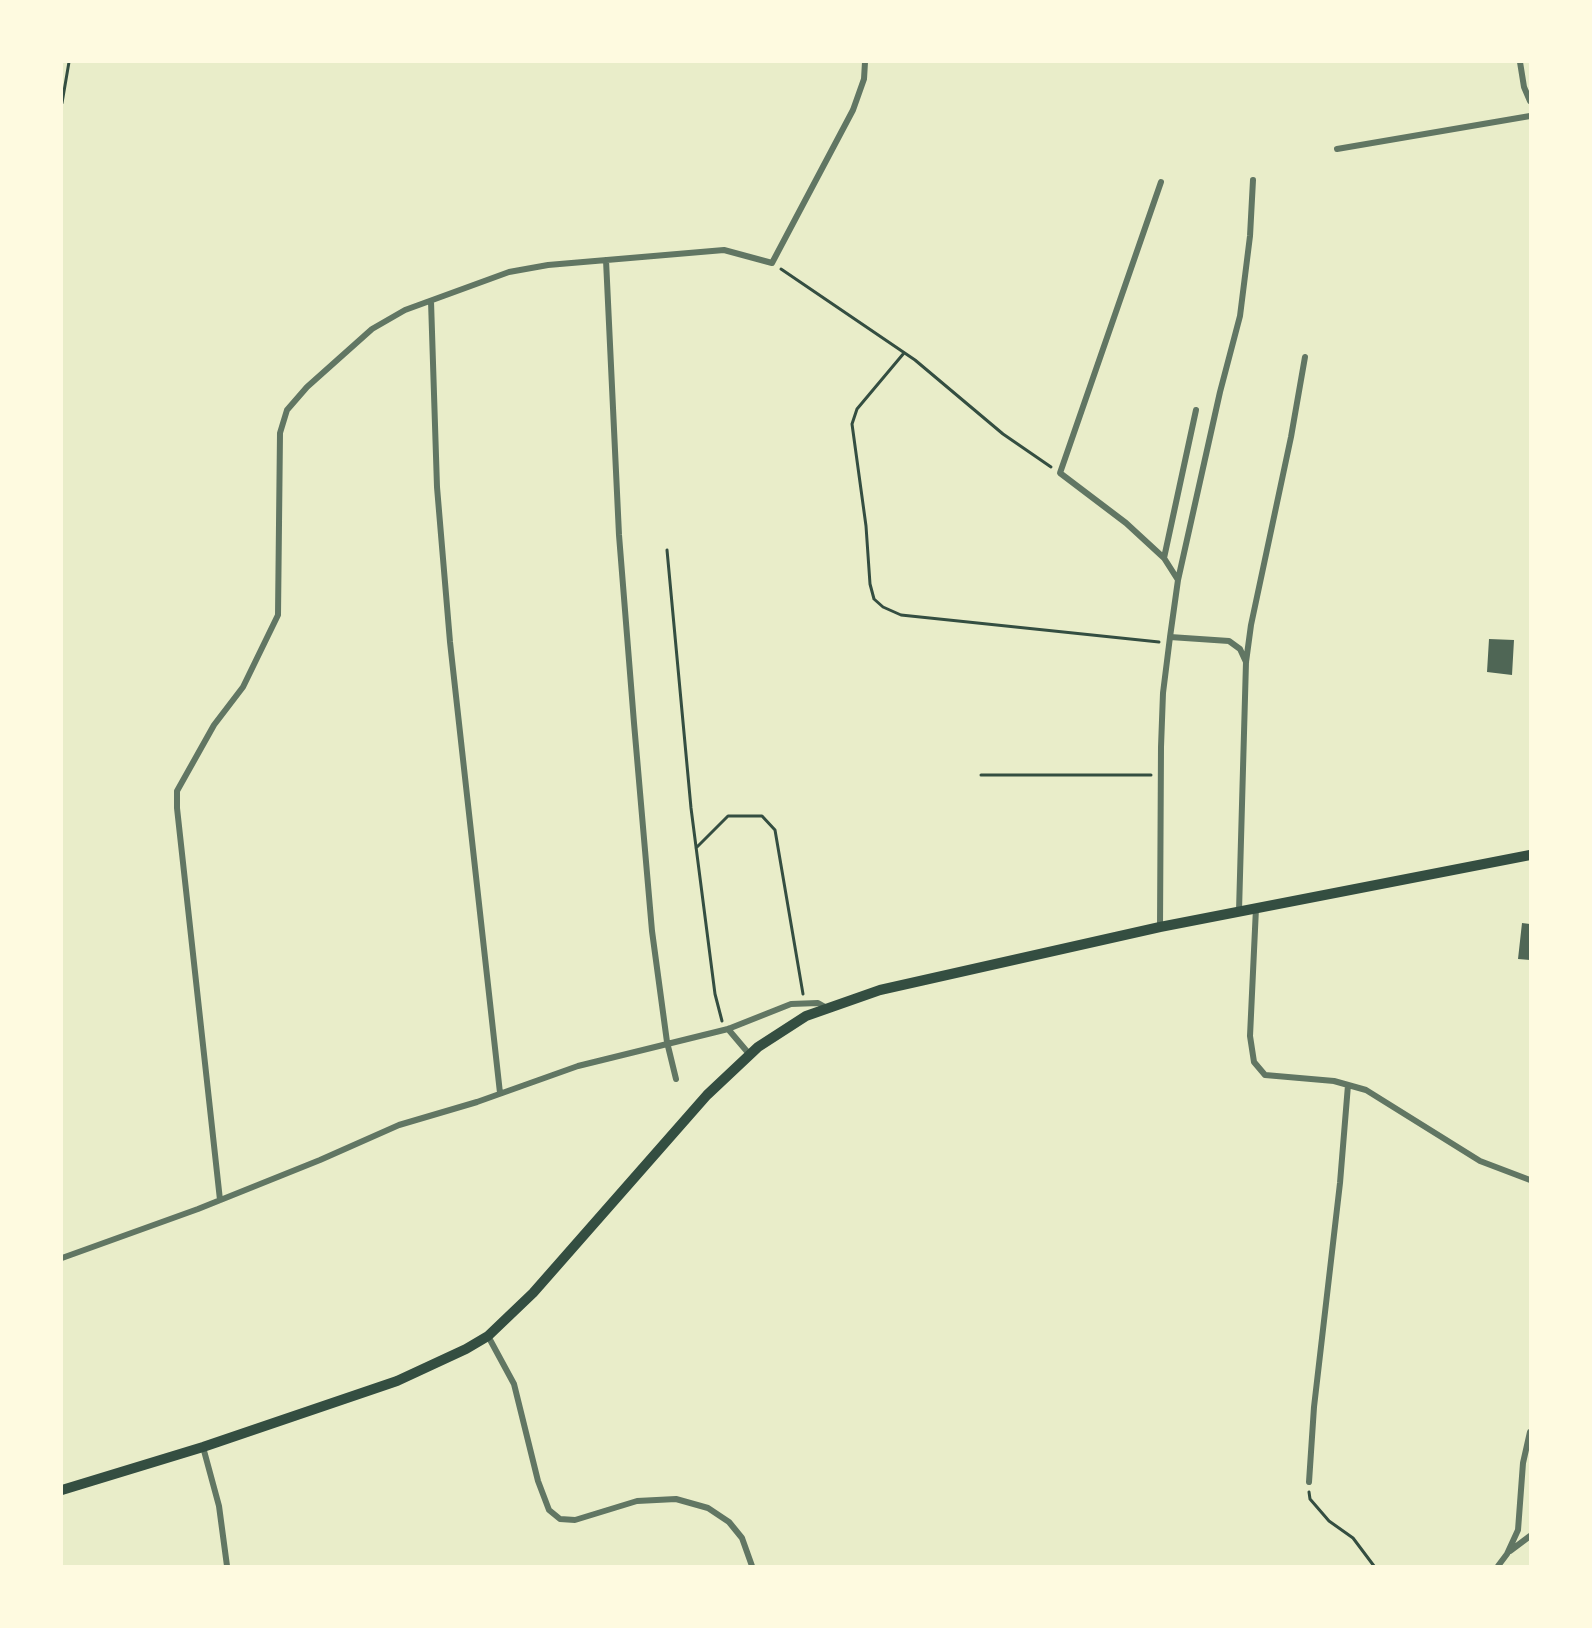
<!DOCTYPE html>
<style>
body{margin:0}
#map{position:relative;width:1592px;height:1628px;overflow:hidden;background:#e9edc9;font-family:Helvetica,sans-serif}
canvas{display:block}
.frame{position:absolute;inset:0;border:63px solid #fefae0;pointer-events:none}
</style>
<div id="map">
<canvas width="1592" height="1628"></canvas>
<div class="frame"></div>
</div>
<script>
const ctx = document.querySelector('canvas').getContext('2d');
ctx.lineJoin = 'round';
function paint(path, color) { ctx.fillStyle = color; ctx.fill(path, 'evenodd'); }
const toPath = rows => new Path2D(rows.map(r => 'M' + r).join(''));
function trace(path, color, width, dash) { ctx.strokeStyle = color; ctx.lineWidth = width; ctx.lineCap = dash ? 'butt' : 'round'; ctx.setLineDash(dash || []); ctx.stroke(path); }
paint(toPath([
 [1489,639,1514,640,1512,675,1487,672],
 [1522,923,1530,924,1530,960,1518,959]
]), '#4f6655');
trace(toPath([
 [62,103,69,62],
 [781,269,915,360,1003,434,1051,467],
 [904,353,857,409,852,424,866,526,870,584,874,599,883,607,901,615,1159,642],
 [667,550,691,808,715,994,722,1021],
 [981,775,1151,775],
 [696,848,728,816,762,816,775,830,803,994],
 [1309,1492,1310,1499,1329,1521,1353,1538,1374,1566]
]), '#344e41', 3);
trace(toPath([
 [1520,62,1524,87,1530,101],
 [1337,149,1530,116],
 [1161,182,1060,473,1126,523,1164,558,1178,580,1170,637],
 [606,260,619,535,634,723,652,931,667,1042,676,1079],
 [431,301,437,487,450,642,500,1093],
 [1164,558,1196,410],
 [1178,580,1220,392,1240,316,1250,236,1253,180],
 [1256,908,1250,1036,1254,1062,1265,1075,1334,1081,1366,1090,1480,1161,1530,1180],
 [1239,911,1246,662,1251,625,1291,437,1305,357],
 [1160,927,1161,747,1163,693,1170,637,1229,641,1240,649,1246,662],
 [728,1029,750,1055],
 [220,1200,177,808,177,791,214,725,243,687,278,615,280,433,287,410,307,387,372,329,405,310,509,272,548,265,724,250,772,263,853,110,864,79,865,62],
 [62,1258,198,1209,320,1160,399,1125,477,1102,578,1066,728,1029,791,1004,818,1003,827,1008],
 [488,1336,514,1384,538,1481,549,1510,560,1519,575,1520,637,1501,676,1499,708,1508,729,1522,742,1538,752,1566],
 [203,1447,219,1506,227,1566],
 [1309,1482,1314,1407,1340,1183,1348,1085],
 [1510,1551,1530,1536],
 [1498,1566,1507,1554,1518,1530,1523,1463,1530,1432]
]), '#617663', 6);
trace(toPath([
 [62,1490,203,1447,397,1381,466,1349,488,1336,533,1293,707,1095,758,1047,806,1016,880,990,1160,927,1530,855]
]), '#344e41', 10);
</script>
